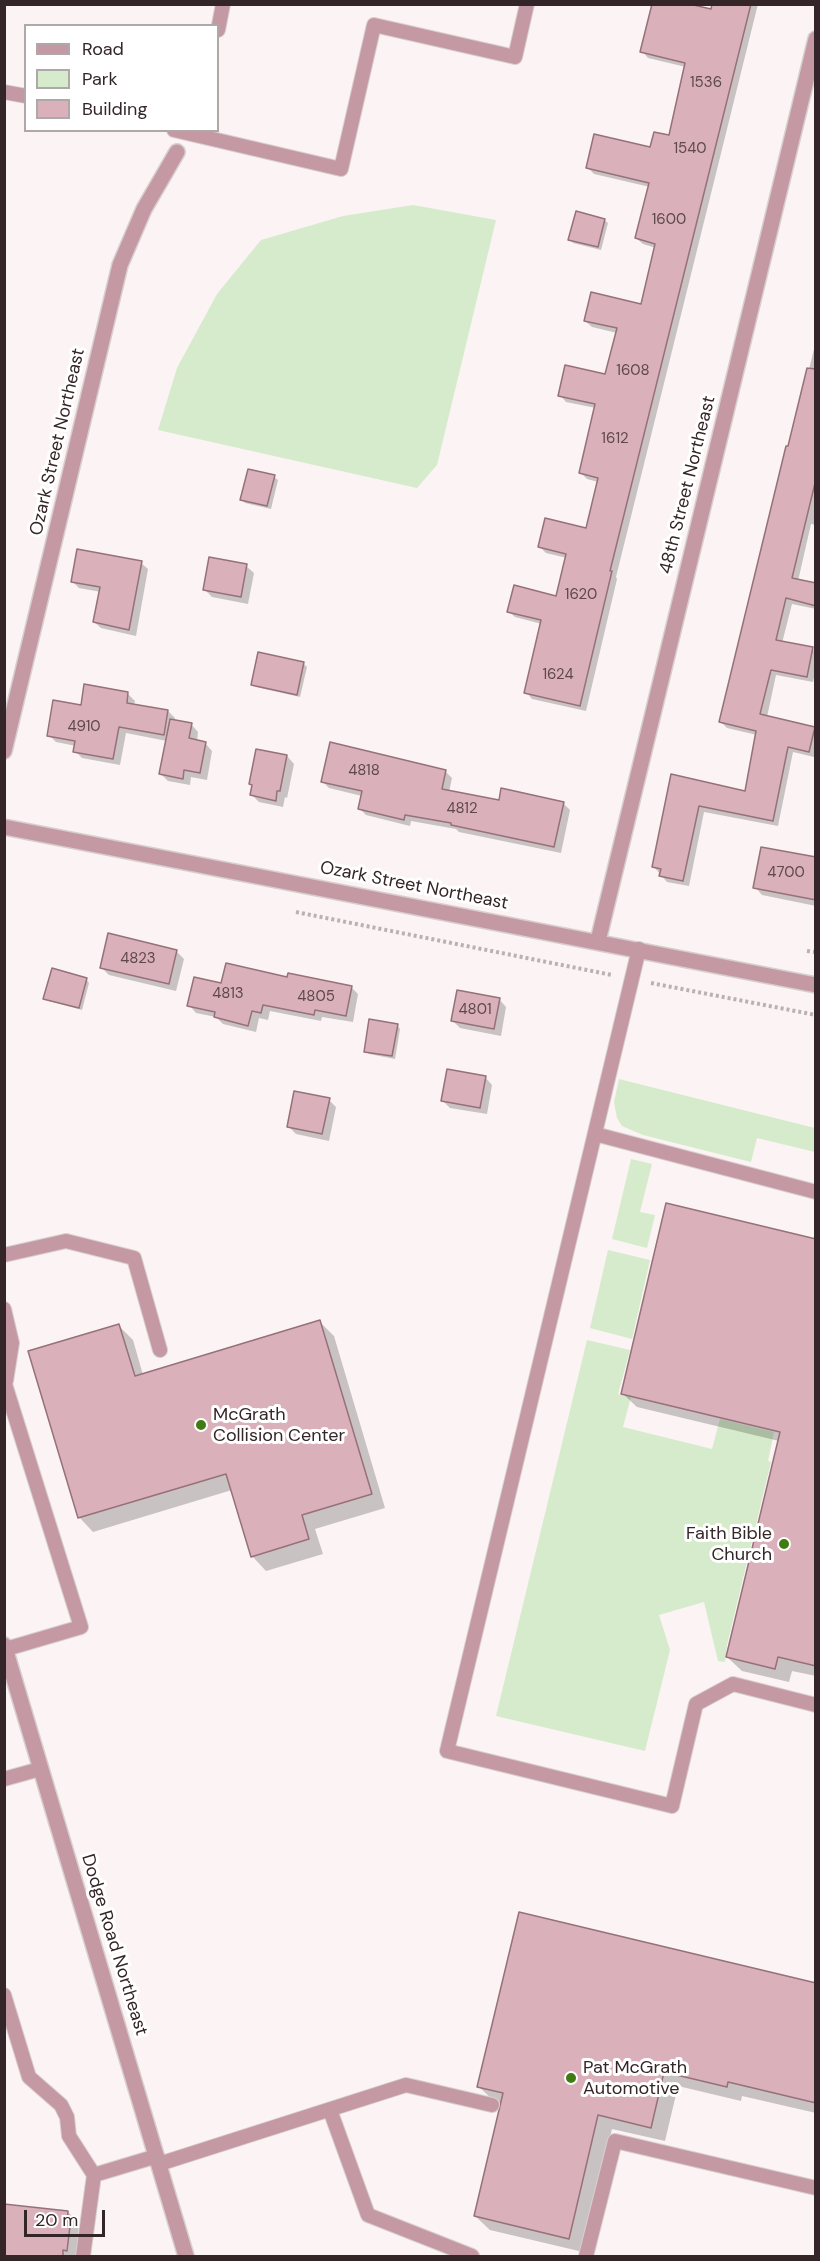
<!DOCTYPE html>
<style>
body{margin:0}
#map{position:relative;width:820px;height:2261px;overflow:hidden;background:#fbf3f4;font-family:"DM Sans",sans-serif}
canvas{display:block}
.frame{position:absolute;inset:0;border:6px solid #342528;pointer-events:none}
.legend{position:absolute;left:24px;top:24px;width:195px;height:108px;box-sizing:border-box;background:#fff;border:2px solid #aea8a9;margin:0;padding:8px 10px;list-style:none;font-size:18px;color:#342528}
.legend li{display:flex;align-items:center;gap:12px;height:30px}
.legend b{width:30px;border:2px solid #aea8a9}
.scale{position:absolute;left:24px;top:2210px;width:81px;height:27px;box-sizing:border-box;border:3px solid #342528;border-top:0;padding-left:8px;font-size:18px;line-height:21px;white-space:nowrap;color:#342528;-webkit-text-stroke:4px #fff;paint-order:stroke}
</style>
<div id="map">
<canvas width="820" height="2261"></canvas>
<div class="frame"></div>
<ul class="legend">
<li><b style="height:8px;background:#c599a3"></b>Road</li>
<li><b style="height:16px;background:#d6ebcc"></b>Park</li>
<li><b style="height:16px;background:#dab1bb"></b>Building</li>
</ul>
<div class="scale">20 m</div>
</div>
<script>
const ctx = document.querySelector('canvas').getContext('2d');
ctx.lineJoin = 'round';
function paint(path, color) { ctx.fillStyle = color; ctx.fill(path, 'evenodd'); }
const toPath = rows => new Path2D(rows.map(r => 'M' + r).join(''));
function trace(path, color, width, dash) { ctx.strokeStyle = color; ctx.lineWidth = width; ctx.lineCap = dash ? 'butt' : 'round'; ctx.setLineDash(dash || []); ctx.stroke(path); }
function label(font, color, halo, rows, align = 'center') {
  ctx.font = font + ' "DM Sans",sans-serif'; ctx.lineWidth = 6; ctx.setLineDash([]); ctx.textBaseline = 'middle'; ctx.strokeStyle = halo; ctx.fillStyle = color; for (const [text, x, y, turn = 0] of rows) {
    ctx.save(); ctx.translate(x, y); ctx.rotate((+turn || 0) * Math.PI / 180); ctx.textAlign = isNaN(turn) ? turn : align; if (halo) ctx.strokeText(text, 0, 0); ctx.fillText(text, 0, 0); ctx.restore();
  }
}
paint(toPath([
 [413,205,496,220,437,465,417,488,158,430,177,368,217,294,261,240,343,216],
 [619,1079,815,1128,815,1152,757,1138,751,1162,643,1135,622,1126,617,1118,614,1102],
 [631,1159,652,1164,640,1212,655,1215,647,1248,612,1239],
 [608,1250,650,1260,632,1339,590,1328],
 [587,1340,630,1350,618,1394,631,1397,623,1427,712,1449,720,1419,774,1432,768,1461,771,1462,727,1645,725,1662,718,1661,704,1602,659,1615,670,1650,645,1751,496,1716]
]), '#d6ebcc');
paint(toPath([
 [713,4,758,4,616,577,617,579,586,711,532,699,526,692,542,624,515,617,508,611,557,598,567,558,546,553,539,546,587,530,598,482,587,479,581,473,596,408,566,402,560,395,606,375,617,333,592,327,585,321,642,305,656,248,643,244,636,238,650,187,594,174,587,167,651,149,670,137,686,67,648,58,642,51,712,11],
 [604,220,608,223,601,250,573,243,570,239],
 [816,341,816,525,811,524,798,581,816,585,816,609,792,604,782,643,812,649,816,652,816,668,813,682,776,675,767,717,814,728,816,730,814,757,793,752,778,826,704,812,689,886,667,882,654,867,672,776,746,792,757,735,727,728,721,722],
 [274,477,278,480,271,509,245,503,242,500],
 [141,563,148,569,136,636,101,628,94,622,101,592,79,588,72,581],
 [246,566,254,573,248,604,212,597,204,589],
 [304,664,307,667,300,697,256,687,252,684],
 [128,694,135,701,134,705,168,711,175,718,174,721,191,724,198,732,197,741,205,743,212,751,207,780,191,777,190,785,168,781,161,774,167,741,126,733,120,765,82,758,75,751,76,746,56,742,49,735,82,707],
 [287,756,294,764,287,798,285,797,283,807,259,802,252,795,253,786,251,784],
 [445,771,452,778,449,792,500,802,563,803,570,810,561,853,459,832,456,829,411,821,410,826,366,815,359,808,362,796,329,788,322,781],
 [816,859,816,906,762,895,755,887],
 [176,951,184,959,176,991,109,975,102,968],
 [288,978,351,987,358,994,353,1022,322,1017,321,1021,270,1011,268,1020,259,1018,256,1032,223,1024,216,1017,196,1013,189,1005,222,985],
 [86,979,89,983,82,1010,49,1001,45,998],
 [499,999,506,1007,501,1036,460,1028,453,1021],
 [397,1025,400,1029,395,1059,369,1054,366,1051],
 [485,1077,492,1085,487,1114,450,1108,443,1101],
 [329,1100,336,1107,329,1141,296,1134,289,1127],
 [816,1240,816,1676,792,1671,789,1682,742,1671,727,1657,779,1441,637,1407,622,1393],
 [320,1322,334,1336,385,1508,315,1529,323,1554,266,1571,252,1556,232,1490,93,1532,79,1517,119,1326,133,1340,143,1375],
 [816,1984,816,2113,742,2096,741,2101,678,2086,665,2141,612,2129,583,2252,490,2230,475,2216,502,2103,494,2101,479,2087],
 [4,2205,68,2212,79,2223,78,2235,81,2238,79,2256,4,2256]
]), '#0003');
const building = toPath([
 [652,4,689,4,711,9,712,4,751,4,610,571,612,571,580,706,524,693,541,620,507,612,514,585,556,596,566,554,538,547,545,518,586,528,598,478,579,473,595,404,558,396,565,365,605,374,617,328,584,321,591,292,641,304,655,244,635,238,649,183,586,168,594,134,650,147,654,132,669,135,685,63,640,52,652,4],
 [576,211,605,219,598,247,568,240,576,211],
 [807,368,816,369,816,479,792,578,816,583,816,606,786,598,776,640,813,647,807,677,771,670,760,714,815,727,809,752,788,747,773,821,699,806,683,881,659,876,661,869,652,867,671,774,745,791,756,731,719,722,786,446,788,446,807,368],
 [248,469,275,475,267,506,240,500,248,469],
 [77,549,142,561,129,630,93,622,100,587,71,582,77,549],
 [209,557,247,564,241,597,203,590,209,557],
 [258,652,304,662,297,695,251,685,258,652],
 [84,684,128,692,127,703,168,710,164,735,119,727,113,759,73,752,75,741,47,736,53,700,81,705,84,684],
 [170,719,192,723,189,738,206,742,200,773,184,770,183,779,159,774,170,719],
 [330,742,446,770,442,789,499,800,501,788,564,802,554,847,451,825,451,823,405,815,404,820,358,809,362,791,321,782,330,742],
 [256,749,287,755,280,791,277,791,276,801,250,795,252,785,249,784,256,749],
 [761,847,816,857,816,900,753,888,761,847],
 [108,933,177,950,169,984,100,968,108,933],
 [226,963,287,977,288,973,352,986,346,1016,315,1010,314,1015,263,1005,261,1013,252,1011,248,1026,214,1017,215,1012,187,1006,194,977,221,983,226,963],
 [52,968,87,978,79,1008,43,999,52,968],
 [457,990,500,998,494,1029,451,1021,457,990],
 [369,1019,398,1024,392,1056,364,1052,369,1019],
 [447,1069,486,1076,480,1108,441,1101,447,1069],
 [294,1091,330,1098,322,1134,287,1127,294,1091],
 [666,1203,816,1239,816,1666,778,1657,775,1669,726,1657,780,1432,621,1394,666,1203],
 [320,1320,372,1494,302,1515,309,1539,251,1557,226,1474,78,1518,28,1351,119,1324,135,1376,320,1320],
 [519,1912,816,1983,816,2103,728,2082,727,2087,664,2072,651,2128,598,2115,569,2239,474,2216,503,2093,477,2087,519,1912],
 [4,2204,68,2211,67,2225,70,2226,67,2251,63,2250,63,2256,4,2256,4,2204]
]);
paint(building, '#dab1bb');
trace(building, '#96717a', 1.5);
const service = toPath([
 [218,30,223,4],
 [4,92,26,96],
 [174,130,341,169,374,25,515,57,527,4],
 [639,949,447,1751,672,1806,696,1704,733,1684,816,1705],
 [595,1134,816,1192],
 [4,1255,66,1241,134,1258,160,1350],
 [4,1309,12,1343,6,1381],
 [4,1381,81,1627,6,1649],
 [4,1779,40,1769],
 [4,1995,29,2077,61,2105,67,2117,69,2136,94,2175,157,2156],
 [330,2110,368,2215,472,2256],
 [159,2164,406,2085,492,2105],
 [83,2256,94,2175],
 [586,2256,615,2141,816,2188]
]);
const minor = toPath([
 [4,751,120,265,144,209,177,152],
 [4,827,816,985],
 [598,941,816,39],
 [4,1645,186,2256]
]);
trace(service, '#d7cecf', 16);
trace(minor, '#d7cecf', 18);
trace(toPath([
 [296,912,612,975],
 [807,951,816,952],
 [651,983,816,1015]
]), '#bbb1b2', 4, [3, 3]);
trace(service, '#c599a3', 14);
trace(minor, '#c599a3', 15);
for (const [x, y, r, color] of [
 [201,1425,6,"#417b13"],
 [784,1544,6,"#417b13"],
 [571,2078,6,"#417b13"]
]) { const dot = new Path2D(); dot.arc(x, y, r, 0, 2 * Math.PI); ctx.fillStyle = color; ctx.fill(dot); trace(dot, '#fff', 2); }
label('15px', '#5e484d', null, [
 ["1536",706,83],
 ["1540",690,149],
 ["1600",669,220],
 ["1608",633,371],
 ["1612",615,439],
 ["1620",581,595],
 ["1624",558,675],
 ["4910",84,727],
 ["4818",364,771],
 ["4812",462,809],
 ["4700",786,873],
 ["4823",138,959],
 ["4813",228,994],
 ["4805",316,997],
 ["4801",475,1010]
]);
label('18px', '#342528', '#fff', [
 ["Ozark Street Northeast",58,442,-77],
 ["48th Street Northeast",688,485,-76],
 ["Ozark Street Northeast",414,886,11],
 ["Dodge Road Northeast",114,1945,73]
]);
label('18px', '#342528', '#fff', [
 ["McGrath",213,1415],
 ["Collision Center",213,1436],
 ["Faith Bible",772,1534,"right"],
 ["Church",772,1555,"right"],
 ["Pat McGrath",583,2068],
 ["Automotive",583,2089]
], 'left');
</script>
